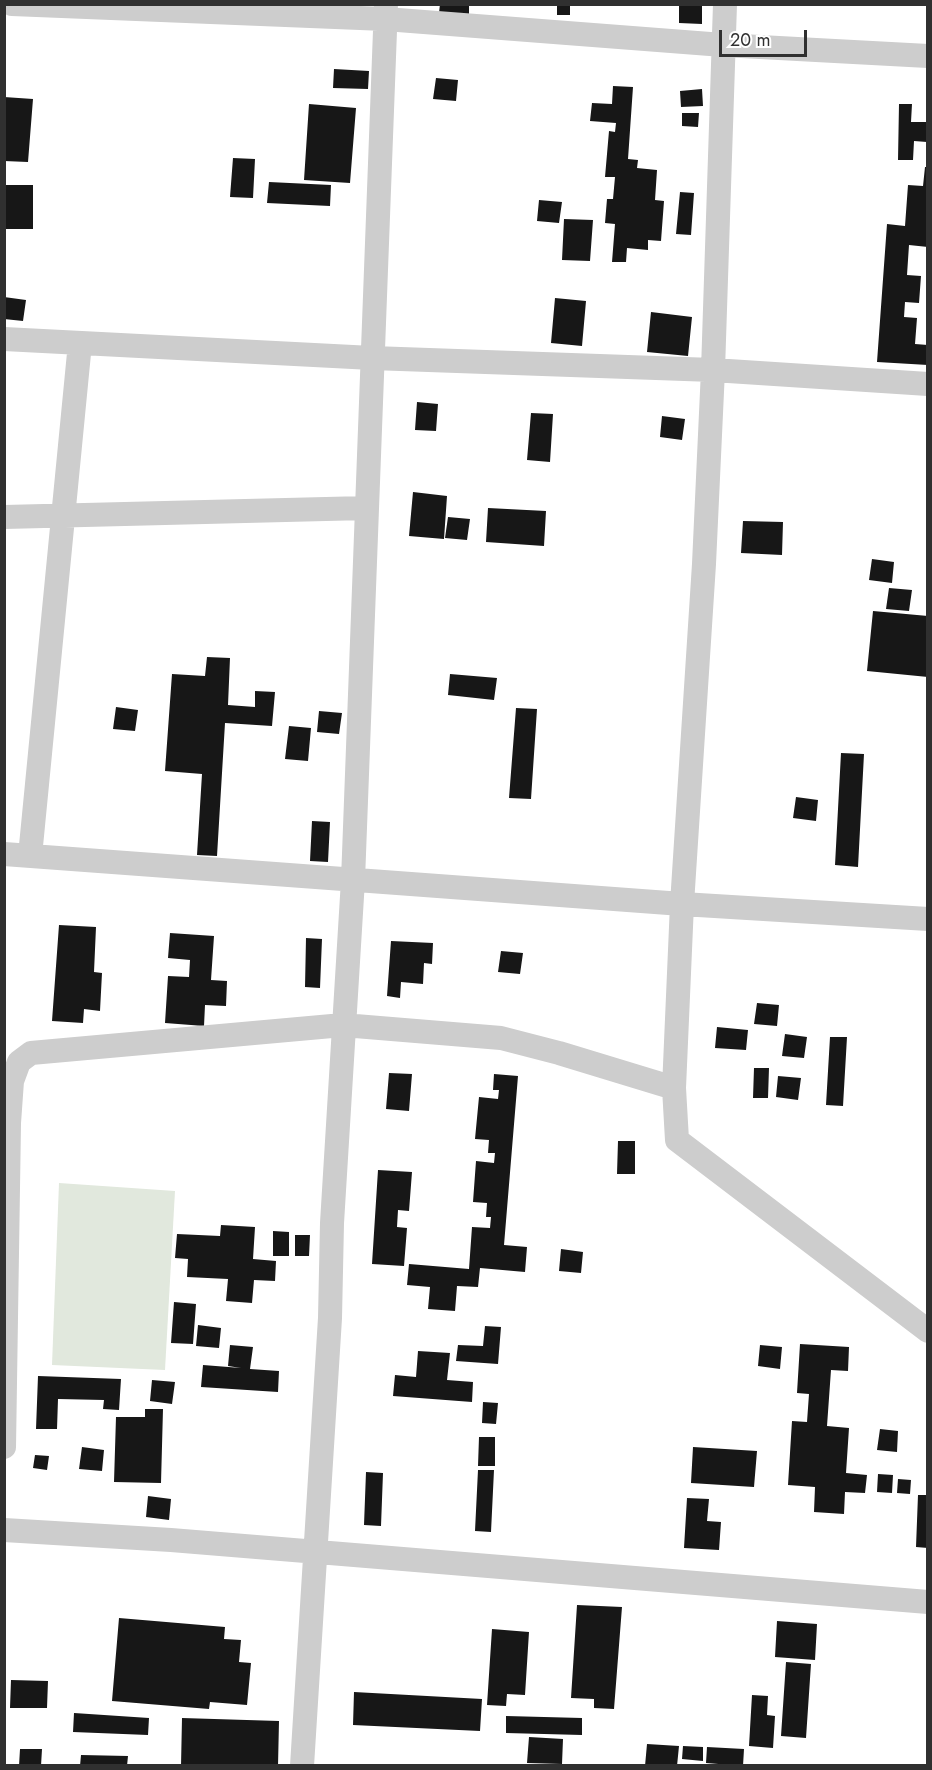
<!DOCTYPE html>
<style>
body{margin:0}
#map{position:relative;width:932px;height:1770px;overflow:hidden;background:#fff;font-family:Jost,sans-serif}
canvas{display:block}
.frame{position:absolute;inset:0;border:6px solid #303030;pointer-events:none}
.scale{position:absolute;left:719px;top:30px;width:88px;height:27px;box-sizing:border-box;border:3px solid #303030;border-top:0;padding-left:8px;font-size:18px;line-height:21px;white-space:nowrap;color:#303030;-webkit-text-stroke:4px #fff;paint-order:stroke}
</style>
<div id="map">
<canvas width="932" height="1770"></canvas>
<div class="frame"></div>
<div class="scale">20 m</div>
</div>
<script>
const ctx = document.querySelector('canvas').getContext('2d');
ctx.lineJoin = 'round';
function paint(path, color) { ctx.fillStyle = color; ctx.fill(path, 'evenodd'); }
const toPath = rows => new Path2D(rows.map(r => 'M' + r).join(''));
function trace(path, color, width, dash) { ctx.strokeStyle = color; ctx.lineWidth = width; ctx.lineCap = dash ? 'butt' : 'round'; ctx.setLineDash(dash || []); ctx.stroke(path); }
paint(toPath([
 [59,1183,175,1191,165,1370,52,1365]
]), '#e1e8dd');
paint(toPath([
 [440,4,469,4,469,15,439,13],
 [557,4,570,4,570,15,557,15],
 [679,5,702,5,702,24,679,23],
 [334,69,369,71,368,89,333,88],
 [436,78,458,80,456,101,433,99],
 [613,86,633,87,628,159,638,160,637,168,657,170,655,200,664,201,661,241,648,240,648,250,627,248,626,262,612,262,615,224,605,223,607,199,613,199,615,177,605,177,609,131,615,132,616,123,590,121,592,103,612,104],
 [702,89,703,106,681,107,680,91],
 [4,97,33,99,28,162,4,161],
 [309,104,356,108,350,183,304,180],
 [899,104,912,104,911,122,927,122,927,142,914,141,913,160,898,160],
 [682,113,699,113,698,127,682,126],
 [233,158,255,159,253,198,230,197],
 [925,167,928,167,928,247,909,245,907,275,921,276,919,303,905,302,904,317,917,318,915,344,928,345,928,365,877,362,887,224,905,226,908,185,923,186],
 [269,182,331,185,330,206,267,203],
 [4,185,33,185,33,229,4,229],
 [680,192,694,193,691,235,676,234],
 [539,200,562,202,559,223,537,221],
 [564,219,593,220,590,261,562,260],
 [4,297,26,300,23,321,4,319],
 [555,298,586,301,582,346,551,343],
 [651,312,692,317,688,356,647,352],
 [417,402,438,404,436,431,415,430],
 [531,413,553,414,550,462,527,460],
 [662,416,685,419,682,440,660,437],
 [413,492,447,496,444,539,409,536],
 [488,508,546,511,544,546,486,542],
 [448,517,470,519,467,540,445,538],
 [743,521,783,522,782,555,741,553],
 [872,559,894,562,892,583,869,580],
 [889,588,912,590,909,611,886,609],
 [873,611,928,616,928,677,867,671],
 [207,657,230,658,228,705,255,707,255,691,275,692,272,726,225,723,217,856,197,855,202,774,165,771,172,674,205,676],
 [450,674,497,678,494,700,448,695],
 [116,707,138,710,135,731,113,729],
 [516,708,537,709,531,799,509,798],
 [319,711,342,713,339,734,317,732],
 [289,726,311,728,308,761,285,759],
 [841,753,864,754,858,867,835,865],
 [796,797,818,800,816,821,793,818],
 [312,821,330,822,328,862,310,861],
 [59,925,96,927,94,972,102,973,100,1011,84,1009,83,1023,52,1021],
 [170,933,214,936,211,980,227,981,226,1006,205,1005,204,1026,165,1023,168,976,189,977,190,960,168,958],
 [306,938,322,939,320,988,305,987],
 [391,941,433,943,432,964,424,963,423,984,401,982,400,998,387,996],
 [501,951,523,953,520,974,498,972],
 [757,1003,779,1005,777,1026,754,1024],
 [717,1027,748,1030,746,1050,715,1048],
 [785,1034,807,1037,804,1058,782,1056],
 [830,1037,847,1037,843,1106,826,1105],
 [754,1068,769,1068,768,1098,753,1098],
 [389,1073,412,1074,409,1111,386,1109],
 [494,1074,518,1076,504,1245,527,1247,525,1272,480,1268,478,1287,457,1286,455,1311,428,1309,430,1287,407,1285,409,1264,469,1269,472,1227,490,1228,491,1217,486,1217,487,1203,473,1202,476,1161,494,1163,495,1153,488,1153,489,1140,475,1139,479,1097,498,1099,499,1090,493,1090],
 [778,1076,801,1078,798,1100,776,1097],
 [618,1141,635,1141,635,1174,617,1174],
 [378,1170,412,1172,409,1211,398,1210,397,1227,407,1228,404,1266,372,1264],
 [221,1225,255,1227,253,1259,276,1261,275,1281,254,1280,252,1303,226,1301,228,1279,187,1277,188,1259,175,1258,177,1234,220,1236],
 [273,1231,289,1232,289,1256,273,1256],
 [295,1235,310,1235,309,1256,295,1256],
 [561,1249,583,1252,581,1273,559,1271],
 [174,1302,196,1304,193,1344,171,1343],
 [198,1325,221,1328,219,1348,196,1346],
 [485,1326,501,1327,498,1364,456,1361,458,1345,483,1346],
 [800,1344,849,1347,848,1371,831,1370,827,1426,849,1428,846,1473,867,1475,865,1493,845,1492,844,1514,814,1512,815,1487,788,1485,792,1421,807,1422,809,1394,797,1393],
 [230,1345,253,1347,250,1369,279,1371,278,1392,201,1387,203,1365,241,1368,228,1366],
 [760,1345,782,1347,780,1369,758,1366],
 [418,1351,450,1353,447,1380,473,1382,472,1402,393,1396,395,1375,416,1377],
 [38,1376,121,1379,119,1410,103,1409,104,1400,58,1399,57,1429,36,1429],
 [152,1380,175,1382,172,1404,150,1401],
 [483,1402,498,1403,496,1424,482,1423],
 [145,1409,163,1409,161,1483,114,1482,116,1417,145,1417],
 [880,1429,898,1431,897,1452,877,1450],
 [479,1437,495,1437,495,1466,478,1466],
 [82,1447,104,1450,102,1471,79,1469],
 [693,1447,757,1451,754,1487,691,1483],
 [35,1455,49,1456,47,1470,33,1468],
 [478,1470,494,1470,491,1532,475,1531],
 [366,1472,383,1473,381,1526,364,1525],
 [878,1474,893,1475,892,1493,877,1492],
 [898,1479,911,1480,910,1494,897,1493],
 [918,1495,928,1495,928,1548,916,1547],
 [148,1496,171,1499,169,1520,146,1517],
 [687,1498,709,1499,707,1521,721,1522,719,1550,684,1548],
 [577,1605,622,1607,614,1709,594,1708,594,1699,571,1698],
 [119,1618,225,1627,224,1639,241,1640,239,1662,251,1663,247,1705,210,1702,209,1709,112,1701],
 [777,1621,817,1624,815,1660,775,1657],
 [492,1629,529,1632,525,1695,507,1694,506,1706,487,1705],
 [786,1662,811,1664,806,1738,781,1736],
 [11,1680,48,1681,47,1708,10,1708],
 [354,1692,482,1699,480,1731,353,1725],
 [752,1695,768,1696,767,1715,775,1716,773,1748,749,1746],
 [74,1713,149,1718,148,1735,73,1732],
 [506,1716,582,1718,582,1735,506,1733],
 [182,1718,279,1721,278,1766,181,1766],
 [529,1737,563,1739,562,1764,527,1763],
 [647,1744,679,1746,677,1766,645,1766],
 [683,1746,703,1747,703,1761,682,1759],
 [707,1747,744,1749,743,1766,706,1763],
 [20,1749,42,1749,41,1766,19,1766],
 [81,1755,128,1756,127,1766,80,1766]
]), '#171717');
trace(toPath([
 [12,4,385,19,723,45,928,56],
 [725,4,713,370,704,564,682,904,674,1088,677,1140,928,1331],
 [4,339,372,358,713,370,928,384],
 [4,517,366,508],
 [4,854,682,904,928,919],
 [30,856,80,343],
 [4,1447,9,1123,12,1081,19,1062,31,1053,343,1025,501,1038,559,1053,674,1088],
 [4,1530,171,1540,928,1602],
 [302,1766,330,1318,332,1223,353,880,386,4]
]), '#cdcdcd', 24);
</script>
